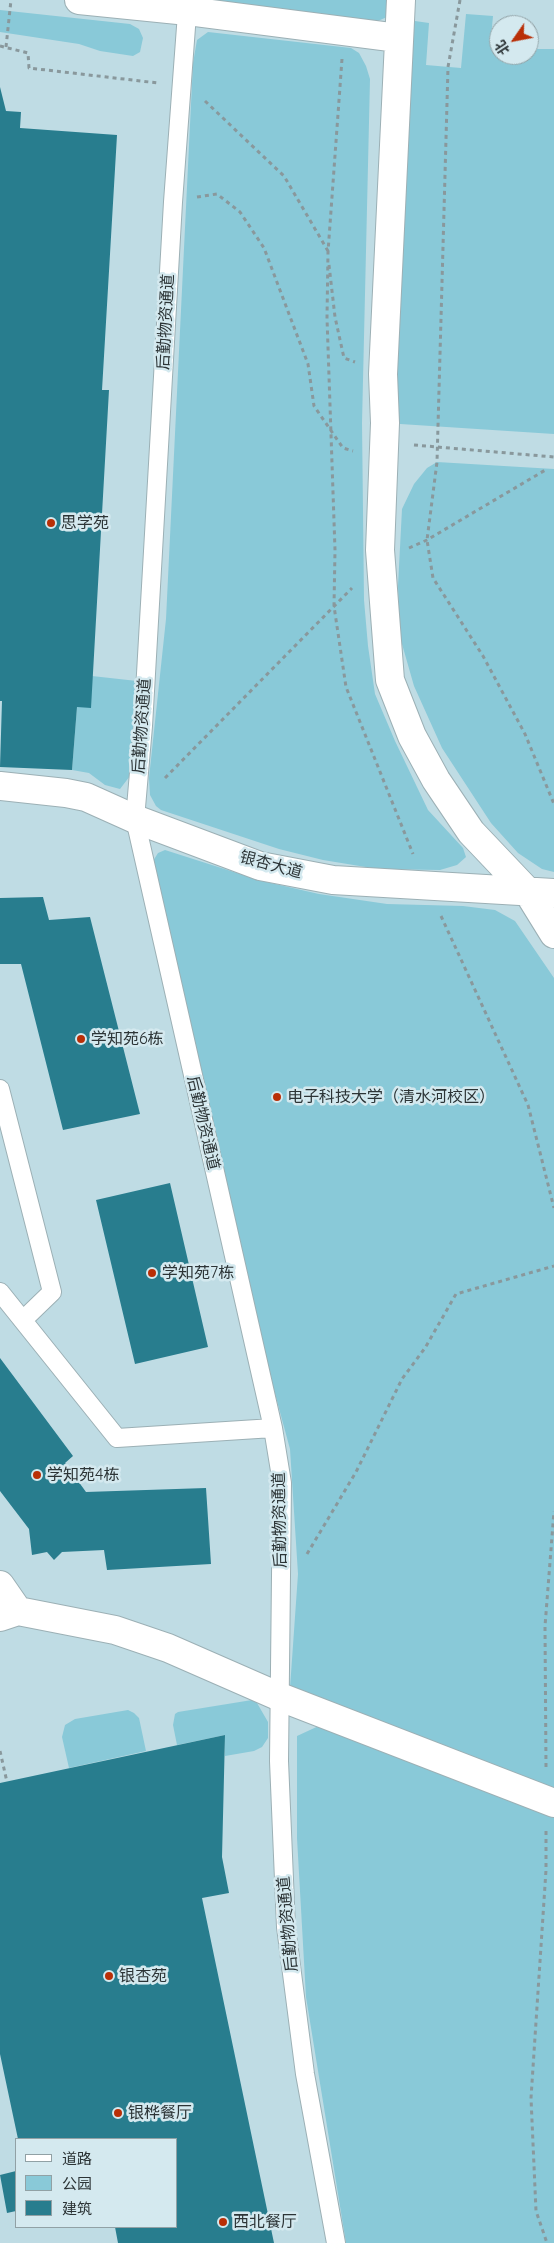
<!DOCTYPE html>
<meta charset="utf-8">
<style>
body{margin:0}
#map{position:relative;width:554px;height:2243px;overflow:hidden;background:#d4e9ef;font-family:Quicksand,"Noto Sans SC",sans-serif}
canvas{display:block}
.legend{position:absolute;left:15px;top:2138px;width:162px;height:90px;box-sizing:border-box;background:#d4e9ef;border:1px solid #91a1a5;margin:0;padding:6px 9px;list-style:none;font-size:15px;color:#2c3436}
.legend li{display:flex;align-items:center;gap:10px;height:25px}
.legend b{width:25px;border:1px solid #91a1a5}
.north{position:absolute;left:489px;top:15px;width:50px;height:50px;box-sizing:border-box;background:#d4e9ef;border:1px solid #91a1a5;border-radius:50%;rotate:237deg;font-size:14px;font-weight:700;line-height:20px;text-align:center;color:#2c3436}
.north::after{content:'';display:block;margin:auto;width:18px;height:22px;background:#b92f07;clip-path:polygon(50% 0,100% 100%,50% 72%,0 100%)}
</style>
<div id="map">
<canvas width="554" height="2243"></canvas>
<ul class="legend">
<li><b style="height:6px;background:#fff"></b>道路</li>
<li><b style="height:14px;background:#89c9d8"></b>公园</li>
<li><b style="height:14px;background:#287d8e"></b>建筑</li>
</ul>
<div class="north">北</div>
</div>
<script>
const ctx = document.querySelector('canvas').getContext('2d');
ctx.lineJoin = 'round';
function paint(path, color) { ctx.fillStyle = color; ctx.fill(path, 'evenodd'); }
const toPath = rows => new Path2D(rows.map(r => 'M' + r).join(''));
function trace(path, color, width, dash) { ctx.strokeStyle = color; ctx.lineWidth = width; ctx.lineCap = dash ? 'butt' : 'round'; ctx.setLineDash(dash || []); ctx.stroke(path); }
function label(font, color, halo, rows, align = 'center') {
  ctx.font = font + ' Quicksand,"Noto Sans SC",sans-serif'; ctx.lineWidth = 5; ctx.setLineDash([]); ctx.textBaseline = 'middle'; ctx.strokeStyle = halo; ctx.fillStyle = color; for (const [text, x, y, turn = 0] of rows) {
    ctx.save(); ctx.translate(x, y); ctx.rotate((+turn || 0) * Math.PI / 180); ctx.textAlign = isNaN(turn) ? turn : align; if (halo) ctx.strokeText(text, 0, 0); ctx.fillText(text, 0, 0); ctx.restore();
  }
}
paint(toPath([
 [0,0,554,0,554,2243,0,2243],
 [499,25,529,25,529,55,499,55],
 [16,2139,176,2139,176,2227,16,2227]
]), '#bfdce4');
paint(toPath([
 [207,0,389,0,387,17,371,24],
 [0,10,130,24,139,29,143,38,140,52,133,56,100,51,79,44,0,32],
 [466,14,493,16,490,48,499,49,499,55,529,55,529,49,554,49,554,434,385,423,408,20,429,23,426,65,461,68],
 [208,32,351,48,359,53,366,66,370,79,362,423,364,600,368,646,375,694,395,741,428,810,463,848,466,857,457,865,440,870,378,869,323,860,279,849,161,810,156,806,150,795,149,778,166,619,193,63,197,40],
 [437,462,554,469,554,872,542,869,518,853,491,823,442,748,414,686,400,637,398,586,402,509,414,484,427,468],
 [92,676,137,681,133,772,120,789,105,785,89,773,72,770,77,707],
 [165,850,262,881,319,894,387,904,463,906,495,910,515,921,554,978,554,1797,290,1688,298,1574,290,1449,267,1364,153,861,158,853],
 [252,1700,257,1703,268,1722,268,1738,262,1747,254,1751,225,1756,225,1735,177,1745,173,1725,175,1714,178,1712],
 [128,1710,134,1713,139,1718,146,1751,69,1768,62,1737,65,1725,75,1719],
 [323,1724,554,1804,554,2243,346,2243,306,1997,297,1838,297,1736]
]), '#89c9d8');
paint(toPath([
 [0,87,6,111,21,112,20,128,117,135,102,390,109,390,91,708,77,707,72,770,0,767,2,701,0,701],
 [43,897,49,920,90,917,140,1114,63,1130,21,964,0,964,0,898],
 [170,1183,208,1347,135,1364,96,1200],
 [0,1358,73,1456,65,1463,86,1492,206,1488,211,1564,107,1570,104,1550,62,1552,54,1560,47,1552,32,1555,29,1529,0,1491],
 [225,1735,222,1857,229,1893,202,1898,274,2243,118,2243,115,2227,176,2227,176,2139,18,2139,0,2054,0,1783],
 [16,2171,16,2211,7,2213,0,2175]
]), '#287d8e');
const lane = toPath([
 [188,0,173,202,143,726,135,819,273,1428,282,1483,279,1761,286,1927,305,2074,336,2243],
 [0,1089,52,1292,23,1320],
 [0,1292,117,1438,273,1428]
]);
const street = toPath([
 [79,0,188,11,398,38],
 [401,0,383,374,385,423,380,550,390,680,412,736,436,780,471,832,528,892,554,934],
 [0,786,66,793,86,797,135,819,260,866,333,880,554,893],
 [0,1585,18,1611],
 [0,1617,18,1611,115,1630,168,1648,280,1697,554,1803]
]);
trace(lane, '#9cb0b5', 20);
trace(street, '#9cb0b5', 30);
trace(toPath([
 [460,0,448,67,437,462,427,540,433,578,483,656,525,734,554,804],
 [0,46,28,53,29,68,158,83],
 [6,47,11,0],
 [342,59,328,252,327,318,335,550,334,606,346,687,413,854],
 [205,101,284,176,328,251],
 [197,197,217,194,240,212,264,248,308,364,314,406,343,448,353,451],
 [329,265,335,317,344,358,355,362],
 [414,445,554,457],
 [409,548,427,540,547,469],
 [165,778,352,588],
 [441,916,528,1105,554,1208],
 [307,1554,356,1472,402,1379,425,1348,456,1294,554,1266],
 [0,1751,7,1782],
 [546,1767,545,1626,554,1511],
 [546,1831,546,1870,531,2098,536,2211,547,2243]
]), '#89989c', 3, [4, 4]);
trace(lane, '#fff', 18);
trace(street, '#fff', 28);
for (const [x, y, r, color] of [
 [51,523,5,"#b92f07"],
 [81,1039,5,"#b92f07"],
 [277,1097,5,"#b92f07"],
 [152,1273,5,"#b92f07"],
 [37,1475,5,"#b92f07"],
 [109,1976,5,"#b92f07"],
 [118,2113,5,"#b92f07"],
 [223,2222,5,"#b92f07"]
]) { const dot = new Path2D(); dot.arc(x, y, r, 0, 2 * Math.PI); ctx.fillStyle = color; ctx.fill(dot); trace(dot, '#d4e9ef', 2); }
label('16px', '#2c3436', '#d4e9ef', [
 ["后勤物资通道",166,322,-87],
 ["后勤物资通道",142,726,-86],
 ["银杏大道",271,865,15],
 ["后勤物资通道",203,1123,77],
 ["后勤物资通道",280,1520,-91],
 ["后勤物资通道",288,1924,-95]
]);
label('16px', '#2c3436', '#d4e9ef', [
 ["思学苑",61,523],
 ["学知苑6栋",91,1039],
 ["电子科技大学（清水河校区）",287,1097],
 ["学知苑7栋",162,1273],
 ["学知苑4栋",47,1475],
 ["银杏苑",119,1976],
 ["银桦餐厅",128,2113],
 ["西北餐厅",233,2222]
], 'left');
</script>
